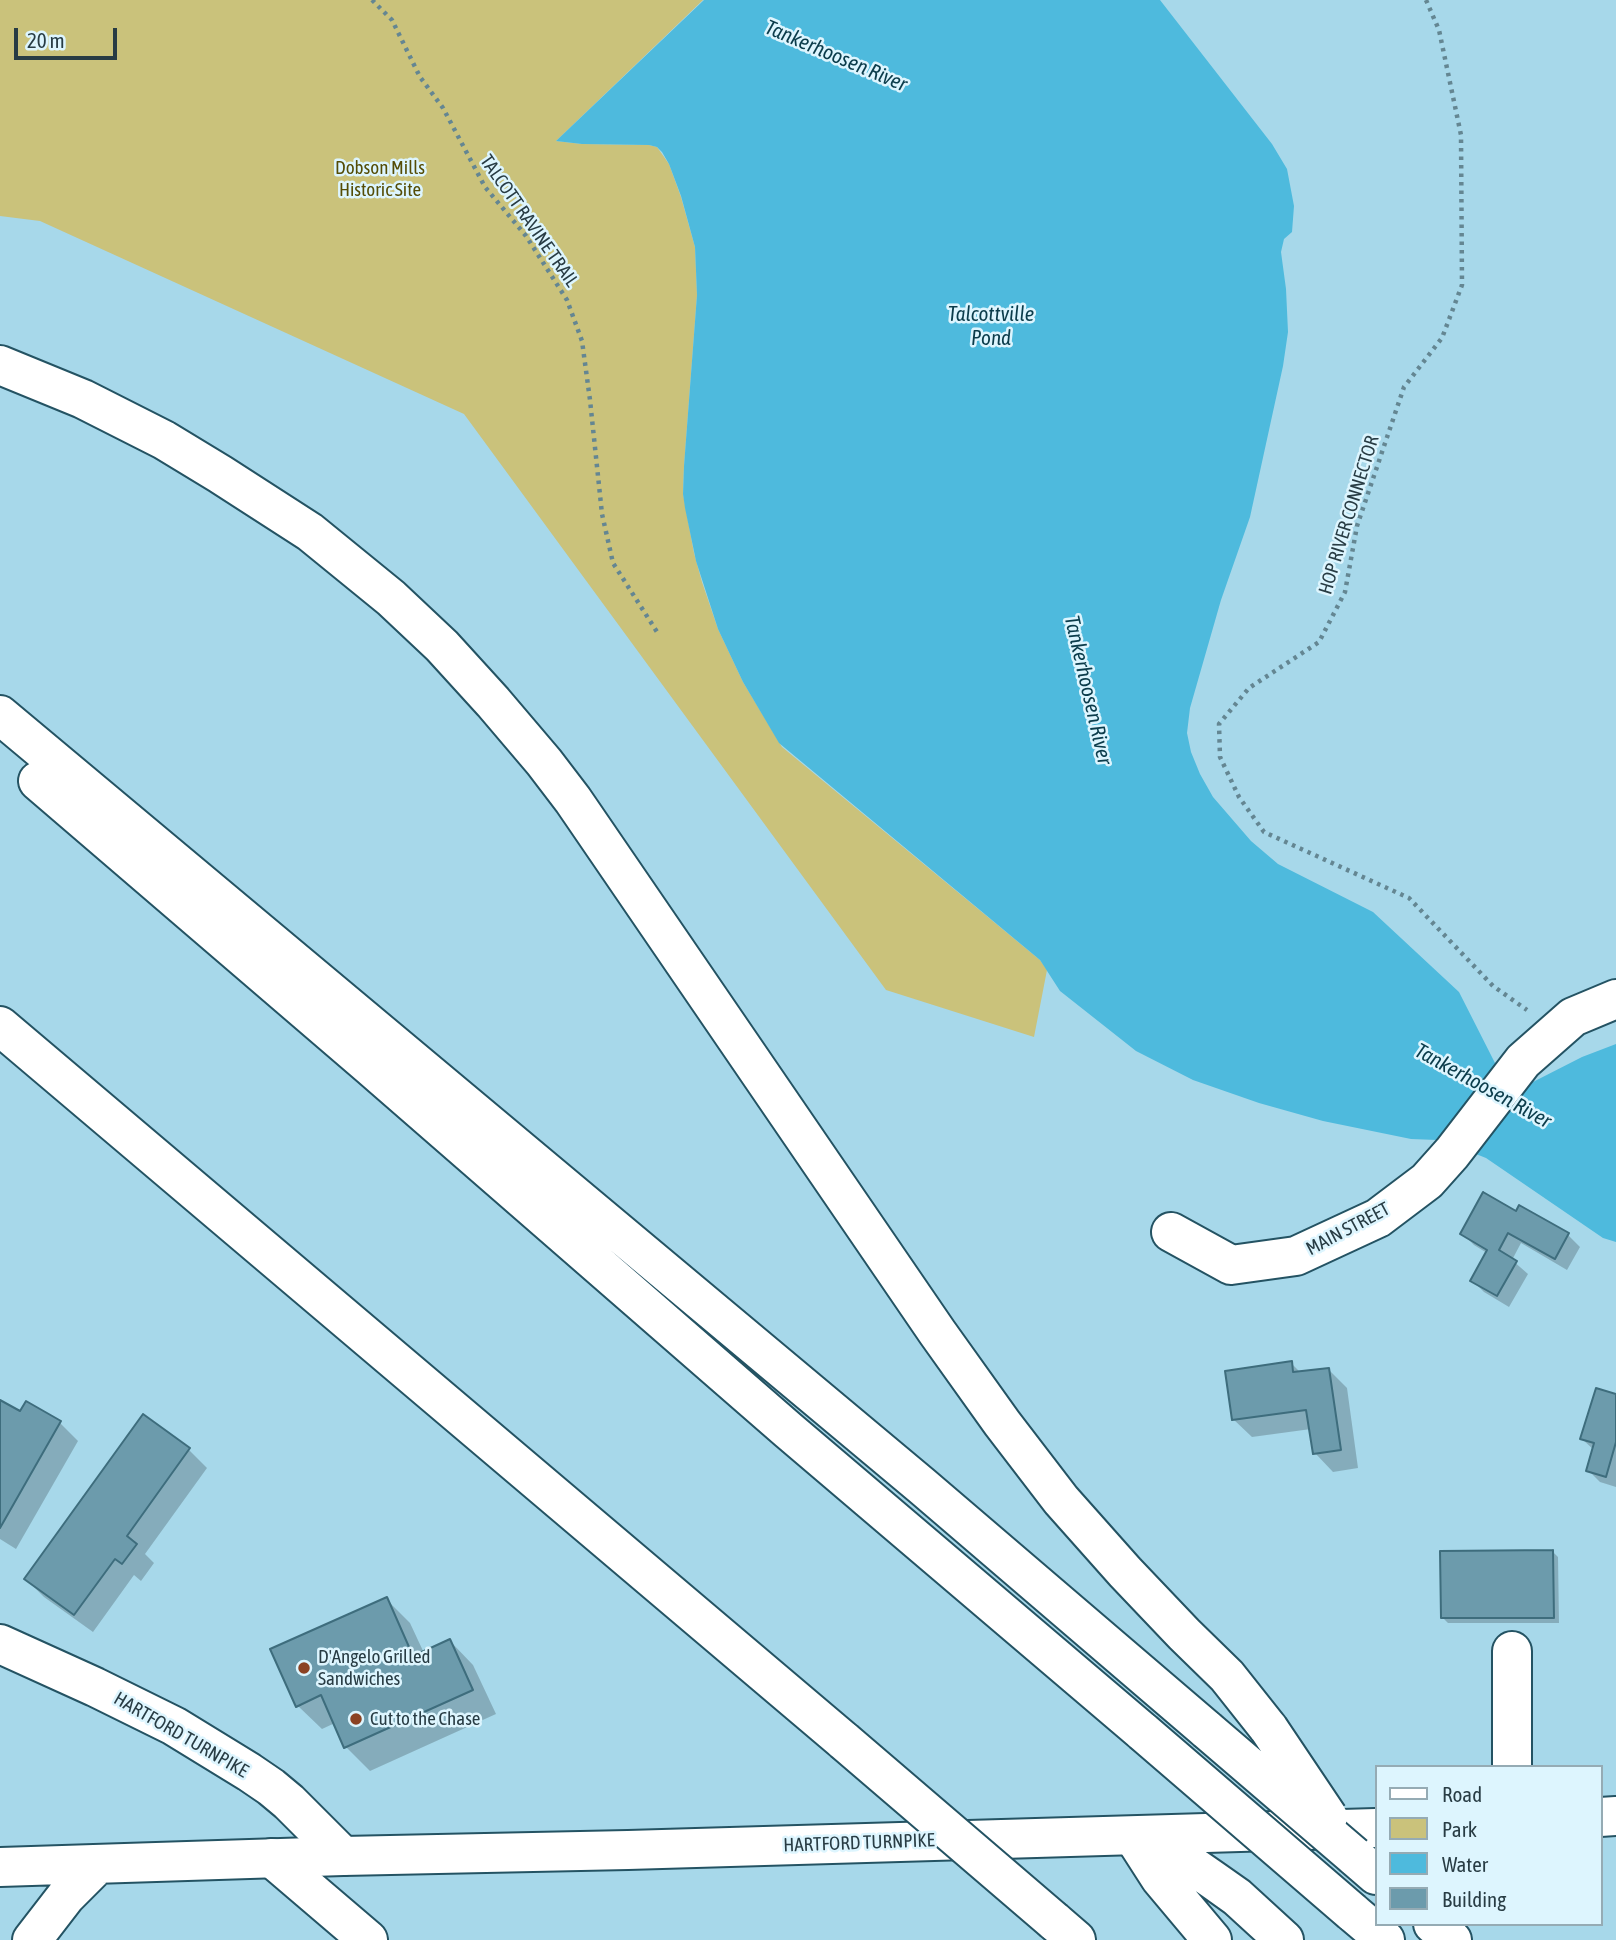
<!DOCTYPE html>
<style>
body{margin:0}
#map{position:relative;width:1616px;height:1940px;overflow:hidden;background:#a7d8ea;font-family:"Asap Condensed",sans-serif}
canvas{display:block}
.legend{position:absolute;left:1375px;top:1765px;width:228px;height:161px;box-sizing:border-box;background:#ddf5fe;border:2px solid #95abb4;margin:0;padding:9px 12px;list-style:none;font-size:21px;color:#283c44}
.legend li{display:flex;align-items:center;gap:14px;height:35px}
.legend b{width:35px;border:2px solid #95abb4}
.scale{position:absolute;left:14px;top:28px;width:103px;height:32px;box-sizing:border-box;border:4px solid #283c44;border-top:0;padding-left:9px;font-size:21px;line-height:24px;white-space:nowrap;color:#283c44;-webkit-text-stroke:5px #ddf5fe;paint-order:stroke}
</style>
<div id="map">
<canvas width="1616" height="1940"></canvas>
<ul class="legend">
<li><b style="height:9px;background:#fff"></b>Road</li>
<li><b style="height:19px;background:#cac27b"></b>Park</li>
<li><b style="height:19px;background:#4ebadd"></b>Water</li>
<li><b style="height:19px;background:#6c9bac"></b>Building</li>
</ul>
<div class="scale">20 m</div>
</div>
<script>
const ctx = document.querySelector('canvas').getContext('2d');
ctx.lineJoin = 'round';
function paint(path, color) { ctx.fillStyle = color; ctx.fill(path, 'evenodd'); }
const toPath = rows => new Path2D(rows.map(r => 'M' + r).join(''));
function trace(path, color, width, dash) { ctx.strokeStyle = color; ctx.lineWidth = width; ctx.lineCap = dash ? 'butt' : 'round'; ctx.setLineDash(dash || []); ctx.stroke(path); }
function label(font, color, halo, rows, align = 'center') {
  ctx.font = font + ' "Asap Condensed",sans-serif'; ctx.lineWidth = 5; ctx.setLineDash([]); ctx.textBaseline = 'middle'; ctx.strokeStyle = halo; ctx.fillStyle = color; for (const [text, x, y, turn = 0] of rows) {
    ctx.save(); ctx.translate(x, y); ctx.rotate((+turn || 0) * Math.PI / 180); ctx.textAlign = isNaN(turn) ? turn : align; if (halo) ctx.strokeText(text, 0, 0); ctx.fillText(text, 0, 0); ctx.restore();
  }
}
paint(toPath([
 [0,0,703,0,556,141,582,144,649,145,657,147,669,164,681,197,695,247,697,295,684,466,683,494,694,553,702,582,718,629,743,682,782,747,1040,960,1047,970,1034,1037,886,990,464,414,40,221,0,216]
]), '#cac27b');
paint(toPath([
 [704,0,1160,0,1272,144,1287,169,1294,206,1292,232,1284,239,1281,252,1286,289,1288,332,1283,366,1250,517,1221,600,1190,708,1187,733,1191,752,1200,774,1213,797,1251,841,1278,864,1373,912,1459,992,1495,1063,1531,1083,1582,1057,1616,1044,1616,1242,1603,1238,1486,1158,1476,1154,1437,1140,1411,1139,1323,1121,1259,1103,1193,1080,1136,1051,1060,991,1040,960,779,743,743,682,718,629,696,561,685,508,683,494,684,466,697,295,695,247,681,196,669,164,662,152,657,147,649,145,582,144,556,141]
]), '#4ebadd');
paint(toPath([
 [1517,1213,1568,1235,1580,1247,1567,1270,1521,1243,1512,1260,1528,1274,1509,1307,1484,1292,1472,1280,1487,1253,1474,1245,1462,1233],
 [1291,1363,1301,1373,1328,1369,1347,1388,1358,1468,1333,1472,1315,1453,1311,1429,1252,1437,1233,1419],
 [1616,1396,1616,1487,1600,1482,1588,1470,1594,1450,1582,1439],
 [0,1402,20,1413,26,1403,60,1423,78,1441,16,1549,0,1539],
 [144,1417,189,1450,207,1468,145,1554,154,1563,141,1581,134,1575,93,1632,44,1597,26,1579],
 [1553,1552,1558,1557,1559,1623,1448,1623,1443,1618],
 [386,1599,410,1623,424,1653,450,1641,473,1665,496,1714,370,1771,346,1747,335,1723,322,1729,298,1706]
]), '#0003');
const building = toPath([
 [1483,1192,1516,1211,1519,1205,1569,1233,1555,1259,1508,1233,1499,1250,1517,1261,1497,1296,1470,1281,1487,1250,1460,1234,1483,1192],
 [1292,1361,1293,1372,1329,1368,1341,1450,1313,1454,1306,1410,1232,1420,1225,1371,1292,1361],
 [1596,1388,1616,1394,1616,1442,1606,1477,1586,1471,1594,1443,1580,1439,1596,1388],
 [0,1400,20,1411,26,1401,61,1421,0,1528,0,1400],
 [143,1414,190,1448,127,1536,137,1544,122,1564,115,1559,74,1615,24,1579,143,1414],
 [1553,1550,1554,1618,1441,1618,1440,1551,1553,1550],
 [387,1597,413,1656,450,1639,473,1690,344,1748,321,1695,296,1707,270,1649,387,1597]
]);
paint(building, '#6c9bac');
trace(building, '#3e6d7d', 2);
const minor = toPath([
 [1171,1232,1231,1265,1296,1256,1378,1218,1427,1181,1452,1153,1523,1061,1573,1017,1616,999],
 [0,1644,95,1687,174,1726,249,1772,271,1787,289,1802,343,1856],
 [1512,1767,1512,1651]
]);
const major = toPath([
 [1600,1817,1616,1816],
 [0,1867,343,1856,628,1850,1376,1828],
 [32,1940,66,1896,98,1864]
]);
const highway = toPath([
 [0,365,83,399,164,440,220,474,310,532,391,598,442,646,493,702,544,762,573,800,937,1332,1002,1423,1061,1500,1125,1572,1184,1634,1227,1676,1269,1729],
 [0,715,922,1486,1207,1730],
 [38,781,370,1066,788,1430,1143,1732],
 [0,1026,844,1741],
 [1133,1836,1187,1862,1213,1880,1237,1897,1284,1940],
 [1133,1836,1160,1878,1212,1940],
 [1354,1856,1376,1875],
 [272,1858,368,1940],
 [1352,1912,1385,1940],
 [1054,1921,1076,1940],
 [1433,1924,1452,1940]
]);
trace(minor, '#245363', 42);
trace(major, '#245363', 42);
trace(highway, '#245363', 42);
trace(toPath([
 [372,0,392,20,420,77,443,108,485,187,526,236,567,300,582,341,590,400,602,514,613,563,659,635],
 [1426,0,1439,30,1461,135,1462,285,1442,338,1404,387,1357,526,1345,592,1319,642,1249,688,1219,724,1220,757,1239,797,1264,832,1409,898,1493,986,1527,1010]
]), '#648692', 4.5, [3.5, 5]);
trace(minor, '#fff', 38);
trace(major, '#fff', 38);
trace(highway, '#fff', 38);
const highwayBridge = toPath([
 [1269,1729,1328,1817],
 [1207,1730,1354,1856],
 [1143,1732,1352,1912],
 [844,1741,1054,1921]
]);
trace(highwayBridge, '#245363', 42, []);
trace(highwayBridge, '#fff', 38);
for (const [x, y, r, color] of [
 [304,1668,7,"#8b4223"],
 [356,1719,7,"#8b4223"]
]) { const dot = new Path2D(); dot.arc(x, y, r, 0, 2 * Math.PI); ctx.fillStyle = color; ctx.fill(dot); trace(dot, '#ddf5fe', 2.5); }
label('19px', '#544c05', '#ddf5fe', [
 ["Dobson Mills",380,168],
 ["Historic Site",380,190]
]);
label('19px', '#283c44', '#ddf5fe', [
 ["TALCOTT RAVINE TRAIL",529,221,55],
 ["HOP RIVER CONNECTOR",1349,515,-73],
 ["MAIN STREET",1348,1229,-28],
 ["HARTFORD TURNPIKE",181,1735,30],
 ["HARTFORD TURNPIKE",859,1843,-2]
]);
label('19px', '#283c44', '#ddf5fe', [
 ["D'Angelo Grilled",318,1657],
 ["Sandwiches",318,1679],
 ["Cut to the Chase",370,1719]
], 'left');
label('italic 21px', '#0b3c4b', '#ddf5fe', [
 ["Tankerhoosen River",836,56,23],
 ["Talcottville",991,314],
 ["Pond",991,338],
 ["Tankerhoosen River",1088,690,77],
 ["Tankerhoosen River",1483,1086,29]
]);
</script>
